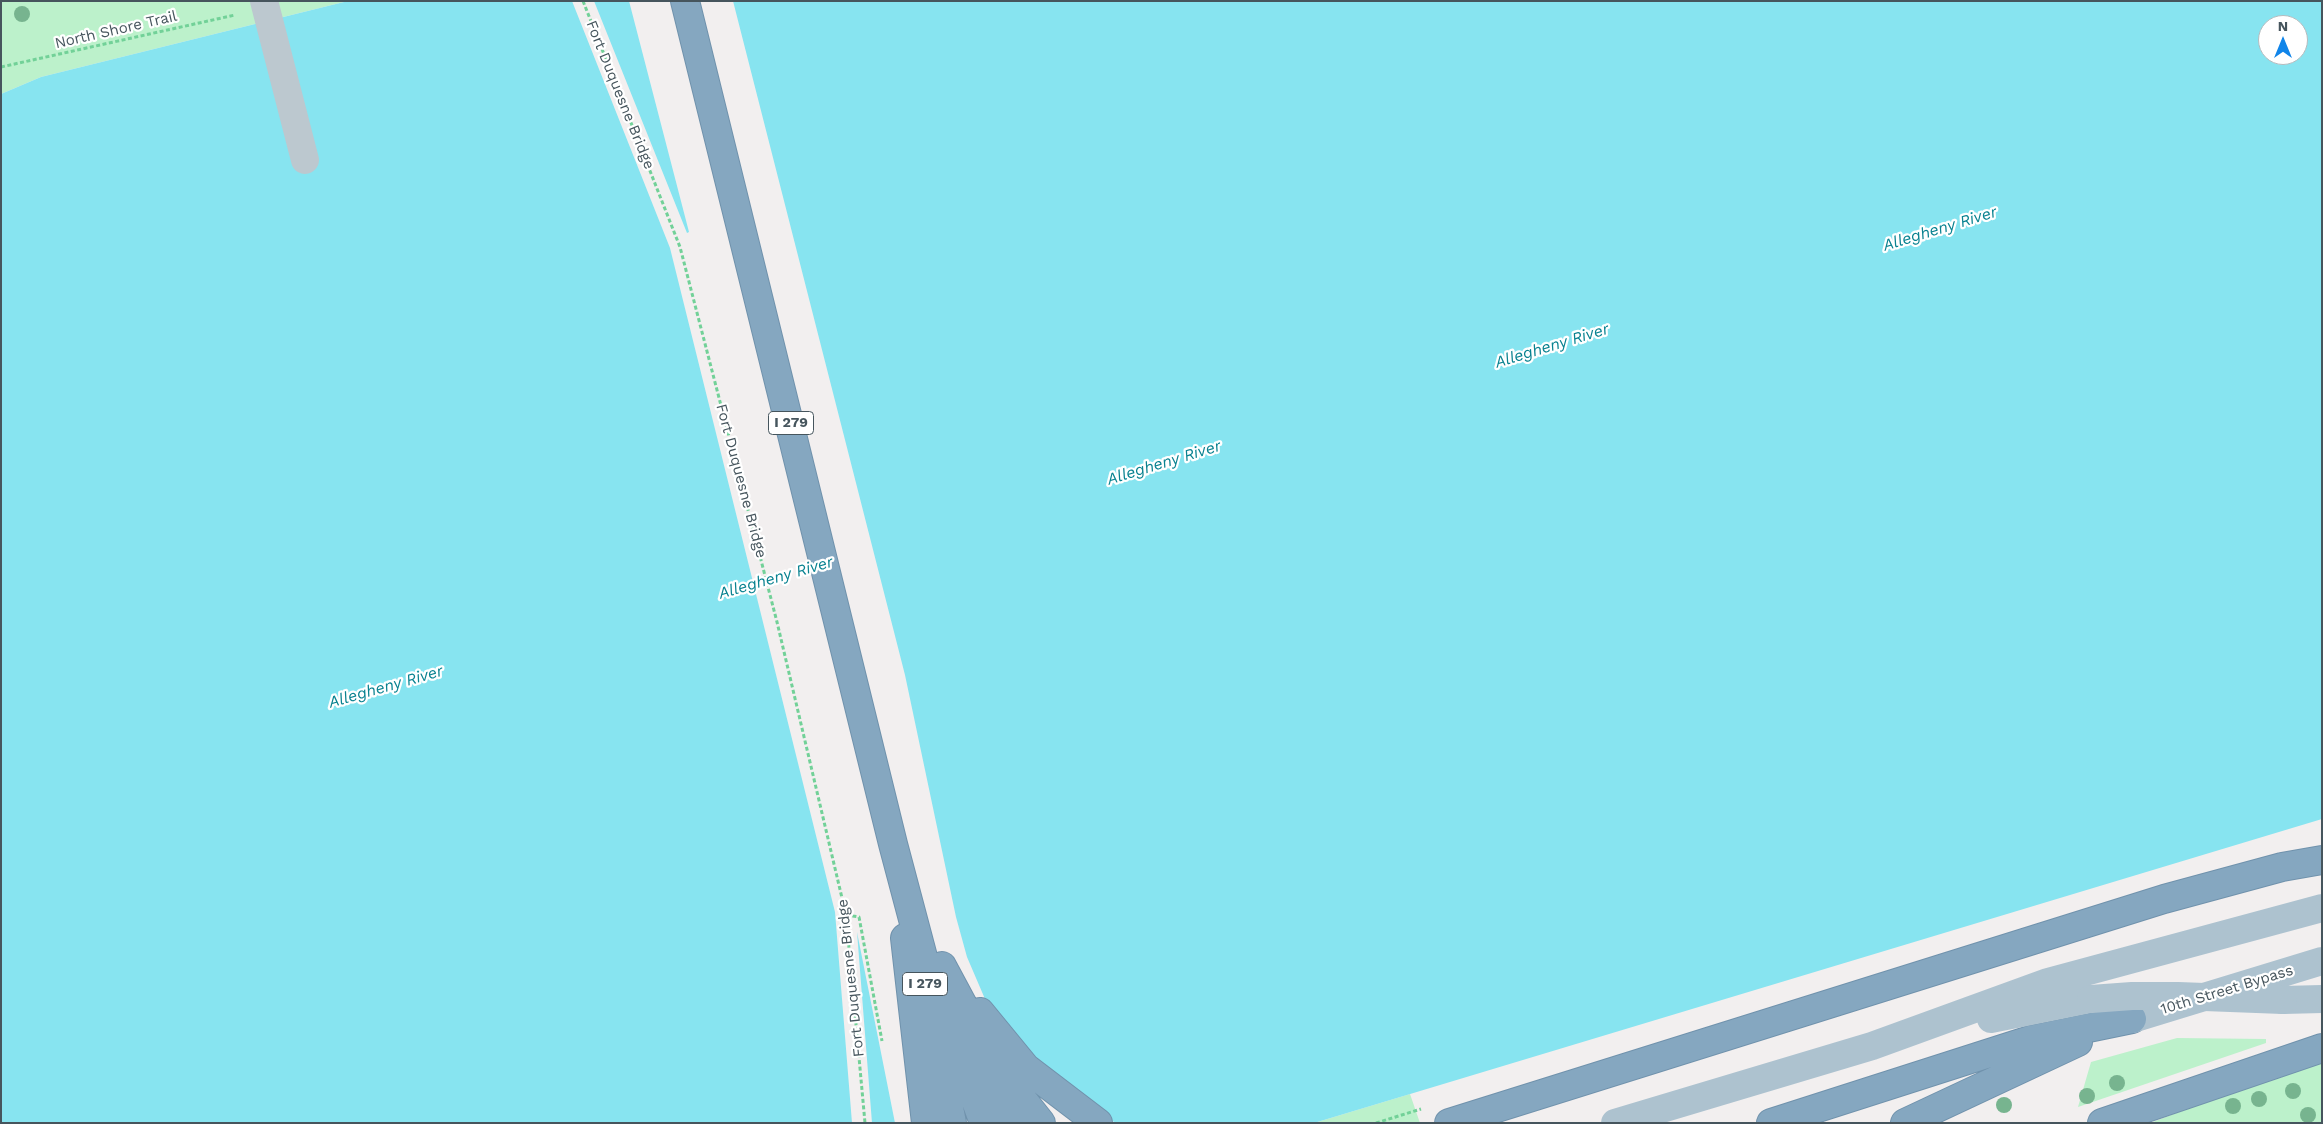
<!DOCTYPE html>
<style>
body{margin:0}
#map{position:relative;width:2323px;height:1124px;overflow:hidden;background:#f2efef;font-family:"Work Sans",sans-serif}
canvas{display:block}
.frame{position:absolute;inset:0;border:2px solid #46555d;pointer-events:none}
.north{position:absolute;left:2258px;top:15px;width:50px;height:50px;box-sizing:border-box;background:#fff;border:1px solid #b5bbbe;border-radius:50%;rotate:0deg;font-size:14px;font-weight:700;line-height:20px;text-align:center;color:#46555d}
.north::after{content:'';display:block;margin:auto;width:18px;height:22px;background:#1185e9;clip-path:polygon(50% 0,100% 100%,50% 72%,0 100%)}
</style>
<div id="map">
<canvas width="2323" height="1124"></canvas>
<div class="frame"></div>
<div class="north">N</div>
</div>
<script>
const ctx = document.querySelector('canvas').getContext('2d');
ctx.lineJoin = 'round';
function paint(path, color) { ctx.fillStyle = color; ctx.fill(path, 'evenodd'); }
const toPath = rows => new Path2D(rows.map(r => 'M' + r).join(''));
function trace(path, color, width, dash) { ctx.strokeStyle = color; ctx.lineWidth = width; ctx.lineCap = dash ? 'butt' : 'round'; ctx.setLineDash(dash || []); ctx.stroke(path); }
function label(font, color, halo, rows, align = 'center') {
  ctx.font = font + ' "Work Sans",sans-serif'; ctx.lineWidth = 4.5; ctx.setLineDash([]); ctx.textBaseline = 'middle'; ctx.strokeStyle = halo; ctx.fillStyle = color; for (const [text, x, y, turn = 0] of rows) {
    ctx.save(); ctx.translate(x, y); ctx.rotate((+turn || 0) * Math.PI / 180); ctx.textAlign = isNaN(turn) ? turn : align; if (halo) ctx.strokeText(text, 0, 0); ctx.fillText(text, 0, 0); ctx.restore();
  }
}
paint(toPath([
 [1,1,348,1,41,77,1,94],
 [2177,1038,2266,1039,2266,1043,2078,1107,2091,1062],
 [2322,1062,2322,1123,2150,1123,2208,1101],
 [1410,1094,1420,1123,1314,1123]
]), '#bcf1cb');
paint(toPath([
 [348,1,2322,1,2322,819,1314,1123,1,1123,1,94,41,77],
 [2268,25,2298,25,2298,55,2268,55]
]), '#87e4f0');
paint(toPath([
 [572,1,594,1,687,233,689,232,629,1,733,1,905,675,956,917,967,957,985,999,1010,1036,1103,1116,1116,1123,895,1123,857,932,872,1123,852,1123,835,912,670,248]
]), '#f2efef');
const motorway = toPath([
 [685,1,893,844,923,957,984,1123],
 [905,938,926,1123],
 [942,966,986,1048,1007,1080,1041,1123],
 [980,1012,1026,1068,1098,1123],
 [931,1016,952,1123],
 [974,1066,1016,1123],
 [1449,1123,2164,899,2282,867,2322,860],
 [1771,1123,2030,1040,2132,1019],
 [1905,1123,2078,1042],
 [2102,1123,2322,1048]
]);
trace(motorway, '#7092ac', 30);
trace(toPath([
 [583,1,680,247,777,622,846,915,865,1123],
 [1,67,235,15],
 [846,915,859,917,882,1041],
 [1376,1123,1421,1109]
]), '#72d198', 3, [4, 2.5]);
trace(toPath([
 [264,1,305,160]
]), '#bcc8cf', 28);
trace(toPath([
 [2283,1000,2322,999],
 [1991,1019,2091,999],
 [2132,1019,2322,961],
 [1615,1123,1872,1046,2048,982,2322,908]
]), '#adc2cf', 28);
trace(motorway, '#85a7c0', 28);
trace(toPath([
 [2091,999,2132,996,2178,996,2283,1000]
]), '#adc2cf', 28);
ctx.fillStyle = '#77b48f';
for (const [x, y] of [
 [22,14],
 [2117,1083],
 [2293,1091],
 [2087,1096],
 [2259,1099],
 [2004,1105],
 [2233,1106],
 [2308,1115]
]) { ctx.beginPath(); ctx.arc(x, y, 8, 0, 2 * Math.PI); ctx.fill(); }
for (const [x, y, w] of [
 [791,423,45],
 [925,984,45]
]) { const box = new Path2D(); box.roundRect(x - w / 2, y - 11.5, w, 23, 4); ctx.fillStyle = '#fff'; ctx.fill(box); trace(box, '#46555d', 1); }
label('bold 14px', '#46555d', null, [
 ["I 279",791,423],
 ["I 279",925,984]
]);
label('15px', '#46555d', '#fff', [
 ["North Shore Trail",116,30,-13],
 ["Fort Duquesne Bridge",620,95,68],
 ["Fort Duquesne Bridge",741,481,75],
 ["Fort Duquesne Bridge",851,978,-96],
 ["10th Street Bypass",2227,990,-17]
]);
label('italic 16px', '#088290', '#fff', [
 ["Allegheny River",1940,229,-17],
 ["Allegheny River",1552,346,-17],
 ["Allegheny River",1164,463,-17],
 ["Allegheny River",776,578,-16],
 ["Allegheny River",386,687,-16]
]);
</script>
